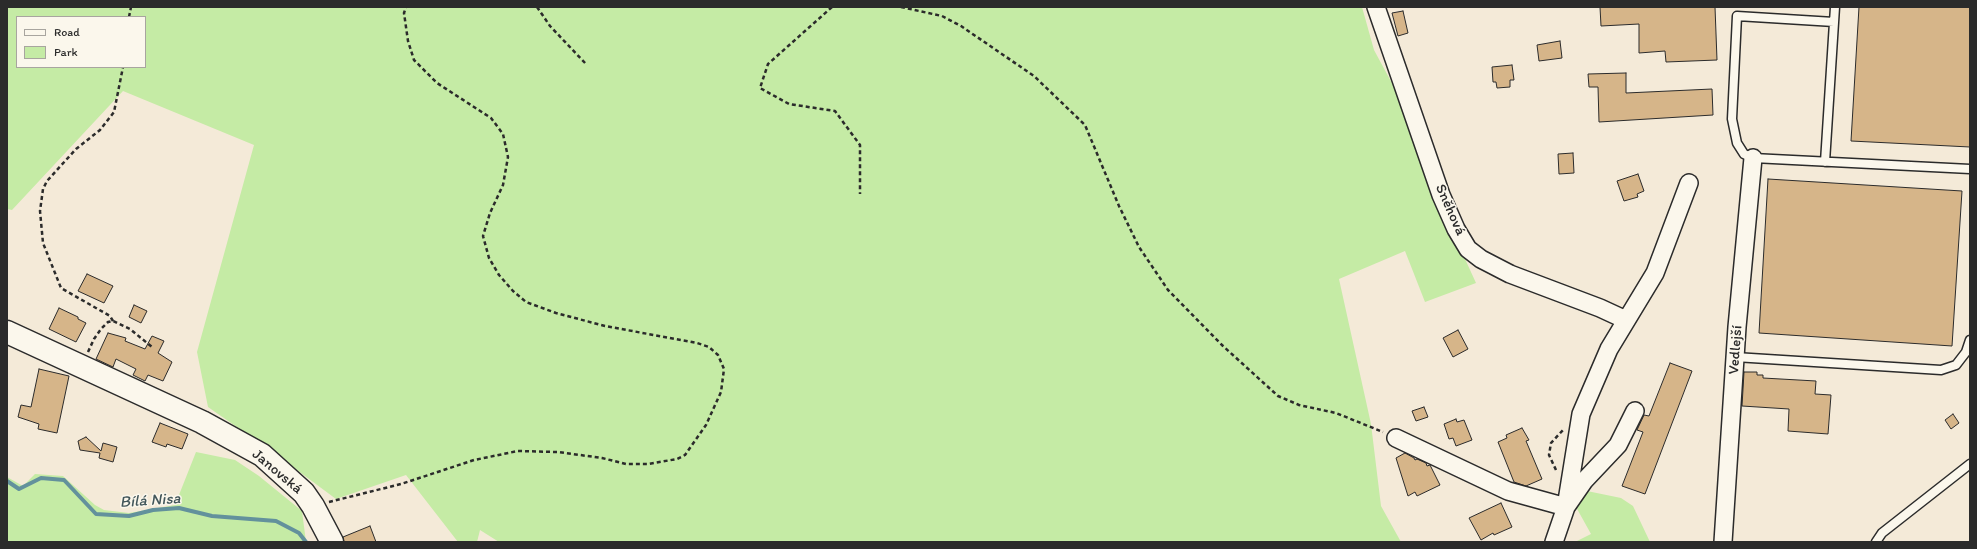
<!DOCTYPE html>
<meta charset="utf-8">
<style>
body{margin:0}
#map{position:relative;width:1977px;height:549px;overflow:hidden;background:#f4ead8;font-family:Itim,sans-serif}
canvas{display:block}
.frame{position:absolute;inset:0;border:8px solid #2b2b2b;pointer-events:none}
.legend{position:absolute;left:16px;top:16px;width:130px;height:52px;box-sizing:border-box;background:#fbf7ec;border:1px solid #a8a59f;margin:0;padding:5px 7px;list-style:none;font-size:12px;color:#2b2b2b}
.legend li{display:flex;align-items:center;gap:8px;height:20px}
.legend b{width:20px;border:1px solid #a8a59f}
</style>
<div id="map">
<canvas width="1977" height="549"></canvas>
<div class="frame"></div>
<ul class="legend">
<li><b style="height:5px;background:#fbf7ec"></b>Road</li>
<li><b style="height:11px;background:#c5eba5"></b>Park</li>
</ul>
</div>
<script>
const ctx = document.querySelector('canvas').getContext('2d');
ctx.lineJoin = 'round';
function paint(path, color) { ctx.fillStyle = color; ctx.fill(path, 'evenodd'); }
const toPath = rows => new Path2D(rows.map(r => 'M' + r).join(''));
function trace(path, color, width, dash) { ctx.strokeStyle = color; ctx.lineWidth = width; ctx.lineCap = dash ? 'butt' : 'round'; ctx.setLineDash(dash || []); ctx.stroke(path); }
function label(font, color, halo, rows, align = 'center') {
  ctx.font = font + ' Itim,sans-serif'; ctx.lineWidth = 3; ctx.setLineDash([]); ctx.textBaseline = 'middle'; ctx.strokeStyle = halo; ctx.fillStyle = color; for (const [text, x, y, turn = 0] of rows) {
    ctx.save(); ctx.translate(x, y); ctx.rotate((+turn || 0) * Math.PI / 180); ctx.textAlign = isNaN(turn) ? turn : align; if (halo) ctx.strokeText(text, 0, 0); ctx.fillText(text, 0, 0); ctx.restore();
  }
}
paint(toPath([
 [7,7,1362,7,1374,50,1400,98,1434,191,1476,283,1425,302,1405,251,1339,279,1371,424,1381,506,1401,542,499,542,480,530,477,542,458,542,406,475,336,499,270,450,208,407,197,352,254,145,123,91,12,210,7,209],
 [17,17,145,17,145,67,17,67],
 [196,452,235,460,259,476,302,511,306,542,7,542,7,477,23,486,35,474,63,476,95,505,104,510,129,513,175,505],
 [1587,491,1621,498,1633,506,1650,542,1575,542,1591,534,1576,507]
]), '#c5eba5');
trace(toPath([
 [7,481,19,489,41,478,64,480,96,514,129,516,153,510,179,508,212,516,276,521,299,533,306,542]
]), '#63919c', 4);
const building = toPath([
 [1600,7,1715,7,1717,60,1666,62,1665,51,1639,53,1639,24,1601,26,1600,7],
 [1859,7,1970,7,1970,147,1851,141,1859,7],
 [1403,11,1408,33,1398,36,1392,13,1403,11],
 [1560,41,1562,58,1539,61,1537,45,1560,41],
 [1512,65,1514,80,1510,80,1510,87,1497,88,1496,82,1493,82,1492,67,1512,65],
 [1626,73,1626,93,1712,89,1713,115,1599,122,1598,87,1589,87,1588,74,1626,73],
 [1573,153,1574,173,1559,174,1558,154,1573,153],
 [1638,174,1644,191,1637,194,1638,197,1624,201,1617,181,1638,174],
 [1768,179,1962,191,1952,346,1759,333,1768,179],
 [87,274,113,286,104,303,78,291,87,274],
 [134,305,147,311,141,323,129,317,134,305],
 [59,308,78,317,78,319,86,323,76,342,49,329,59,308],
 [1458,330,1468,349,1453,357,1443,338,1458,330],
 [108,333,126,338,125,341,145,349,152,336,164,341,158,353,172,362,163,381,148,375,145,381,133,375,136,369,116,359,113,367,96,359,108,333],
 [1670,363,1692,371,1645,494,1622,486,1643,432,1637,430,1644,415,1649,416,1670,363],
 [39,369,69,376,57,433,38,429,39,424,18,417,21,405,31,407,39,369],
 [1744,372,1757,372,1757,375,1763,375,1763,378,1816,381,1815,394,1831,395,1828,434,1788,431,1789,409,1742,406,1744,372],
 [1424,407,1428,417,1416,421,1412,411,1424,407],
 [1953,414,1959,423,1951,429,1945,420,1953,414],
 [1456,419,1457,422,1464,420,1472,440,1456,446,1453,438,1449,439,1444,424,1456,419],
 [160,423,188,434,182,449,167,444,166,447,152,442,160,423],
 [1522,428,1529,440,1526,441,1542,479,1526,486,1514,482,1498,442,1507,438,1506,435,1522,428],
 [86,437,101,451,103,443,117,447,113,462,99,458,100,453,80,450,78,441,86,437],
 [1405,453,1414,458,1415,460,1417,459,1426,463,1427,466,1430,465,1440,485,1417,496,1415,492,1408,496,1396,458,1405,453],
 [1501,503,1512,527,1494,535,1493,533,1481,540,1469,518,1501,503],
 [370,526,376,542,344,542,343,537,370,526]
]);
paint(building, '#d6b589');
trace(building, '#2b2b2b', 1);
const lane = toPath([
 [1834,22,1737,16,1732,119,1737,143,1744,154,1753,158,1970,169],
 [1825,162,1835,7],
 [1735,357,1941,370,1956,365,1966,352,1970,340],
 [1876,542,1882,533,1970,464]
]);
const street = toPath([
 [1376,7,1441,195,1456,229,1468,249,1481,259,1510,274,1600,308,1626,320],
 [1396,438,1508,491,1566,507,1584,481,1618,445,1635,411],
 [1554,542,1566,507,1581,414,1609,349,1655,273,1689,183],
 [1723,542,1737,327,1753,158]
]);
const secondary = toPath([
 [7,332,202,422,262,455,304,493,313,506,332,542]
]);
trace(lane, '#2b2b2b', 11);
trace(street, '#2b2b2b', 20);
trace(secondary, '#2b2b2b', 25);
trace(toPath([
 [537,7,550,26,586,64],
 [832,7,768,64,760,88,789,104,835,111,860,145,860,194],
 [901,7,942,16,961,26,1034,76,1085,125,1119,206,1139,247,1168,290,1223,346,1278,396,1299,405,1336,413,1383,432],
 [129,17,131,7],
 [113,321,110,316,61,288,43,243,40,211,43,189,47,181,76,149,100,130,114,112,123,67],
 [88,352,94,339,101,329,108,322,113,321,130,329,152,347],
 [1556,470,1549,455,1551,443,1563,430],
 [329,502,401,484,474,460,518,451,558,452,602,458,626,464,648,464,677,459,685,455,706,425,721,392,724,369,718,355,709,347,697,343,605,326,556,313,526,302,513,291,499,275,489,258,483,236,490,213,503,185,508,157,503,134,491,118,437,83,414,60,408,41,404,13,406,7]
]), '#2b2b2b', 2.5, [4, 3]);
trace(lane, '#fbf7ec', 8);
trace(street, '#fbf7ec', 17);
trace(secondary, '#fbf7ec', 22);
label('15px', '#2b2b2b', '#fbf7ec', [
 ["Sněhová",1450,210,66],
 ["Vedlejší",1736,350,-86],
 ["Janovská",277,472,40]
]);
label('italic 16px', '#42565a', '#fbf7ec', [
 ["Bílá Nisa",150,501,-4]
]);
</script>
